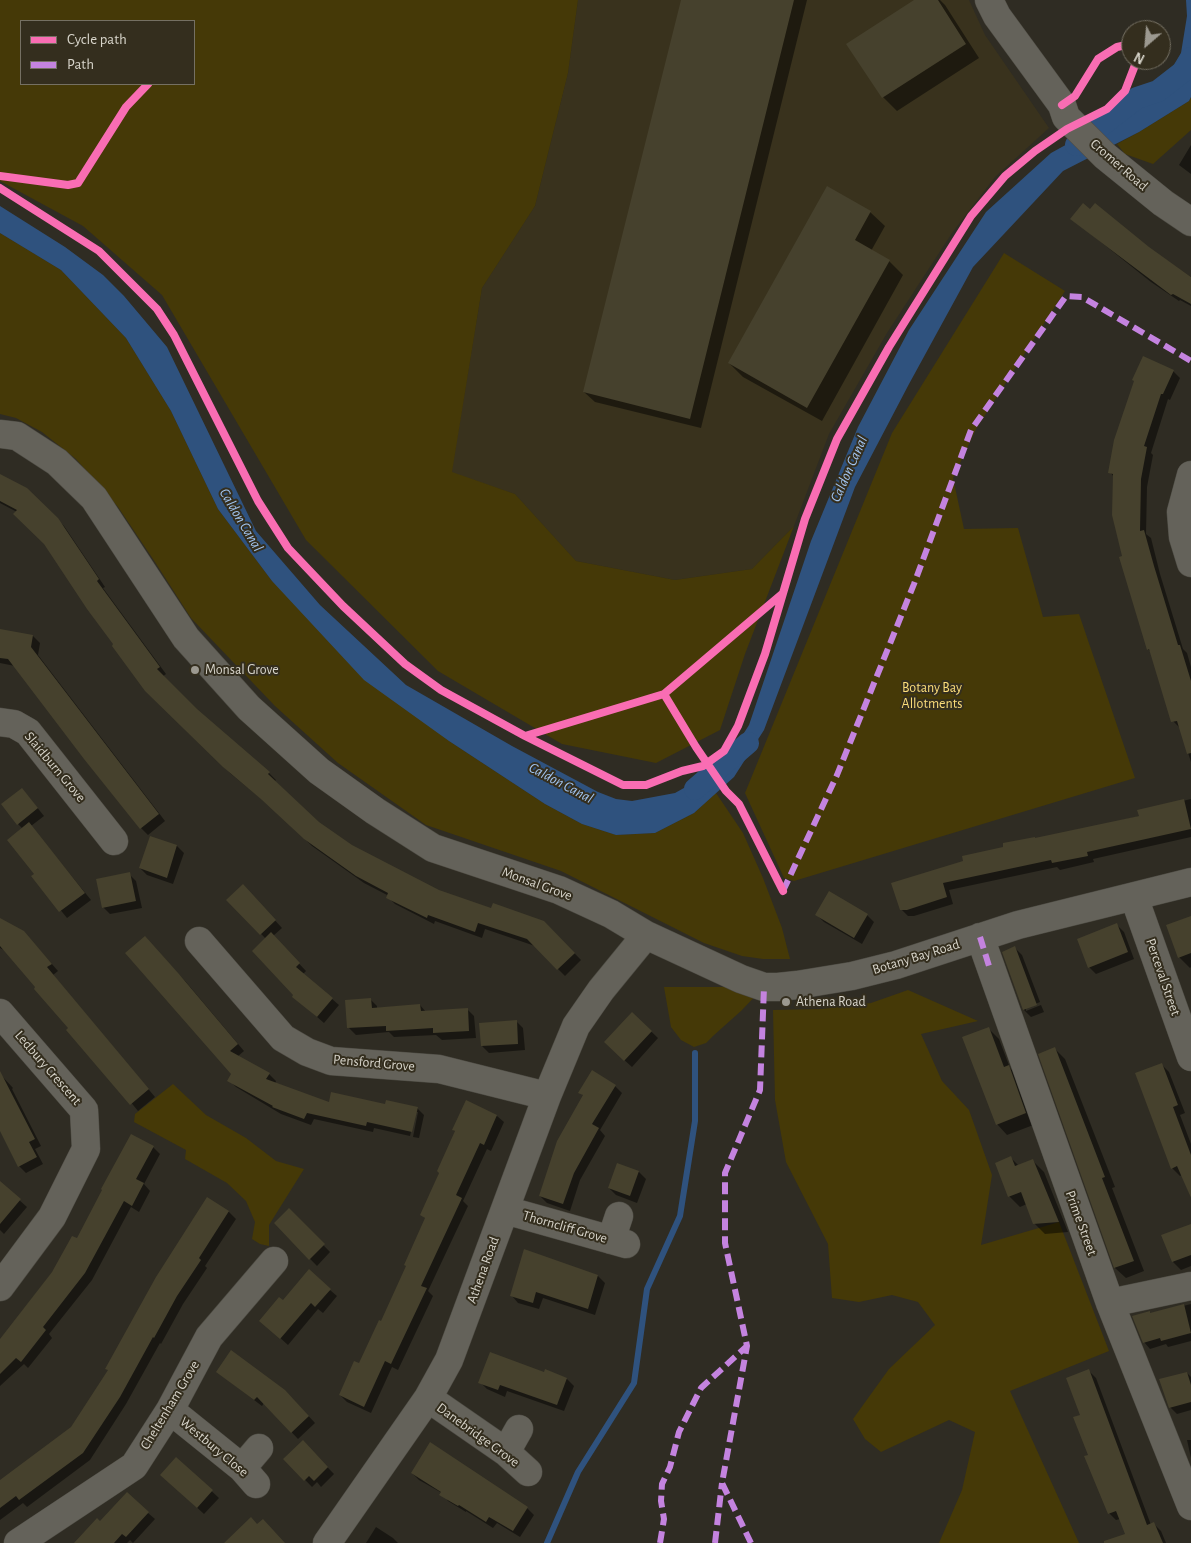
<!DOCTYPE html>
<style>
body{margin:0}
#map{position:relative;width:1191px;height:1543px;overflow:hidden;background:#2f2c23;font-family:"Alegreya Sans",sans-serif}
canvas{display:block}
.legend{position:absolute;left:20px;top:20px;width:175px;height:65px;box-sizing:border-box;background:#342e1e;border:1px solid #757063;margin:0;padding:6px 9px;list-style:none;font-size:15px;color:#d7d4ca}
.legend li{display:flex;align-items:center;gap:10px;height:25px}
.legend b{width:25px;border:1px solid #757063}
.north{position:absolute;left:1121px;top:20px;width:50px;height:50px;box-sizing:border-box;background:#342e1e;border:1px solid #757063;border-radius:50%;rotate:207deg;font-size:14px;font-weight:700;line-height:20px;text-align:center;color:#d7d4ca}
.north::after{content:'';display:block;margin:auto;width:18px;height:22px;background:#9c9990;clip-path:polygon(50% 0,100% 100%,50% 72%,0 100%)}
</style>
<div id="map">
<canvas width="1191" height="1543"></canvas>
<ul class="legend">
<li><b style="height:6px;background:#f96db3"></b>Cycle path</li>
<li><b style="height:6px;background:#c483df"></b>Path</li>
</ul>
<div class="north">N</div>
</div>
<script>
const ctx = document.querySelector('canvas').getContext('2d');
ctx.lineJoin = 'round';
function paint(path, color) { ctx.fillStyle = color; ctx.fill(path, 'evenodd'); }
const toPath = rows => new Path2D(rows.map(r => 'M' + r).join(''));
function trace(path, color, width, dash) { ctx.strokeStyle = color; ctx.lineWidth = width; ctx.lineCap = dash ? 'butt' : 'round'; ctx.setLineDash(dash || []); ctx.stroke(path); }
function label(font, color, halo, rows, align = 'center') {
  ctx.font = font + ' "Alegreya Sans",sans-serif'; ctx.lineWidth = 4; ctx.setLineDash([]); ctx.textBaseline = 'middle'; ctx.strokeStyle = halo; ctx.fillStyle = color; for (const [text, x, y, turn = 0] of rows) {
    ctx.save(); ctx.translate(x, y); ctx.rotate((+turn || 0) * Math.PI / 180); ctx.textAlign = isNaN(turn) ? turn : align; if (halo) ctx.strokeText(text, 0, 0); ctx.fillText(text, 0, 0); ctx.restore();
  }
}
paint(toPath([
 [578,0,969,0,985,35,1049,128,995,177,952,233,887,333,829,434,794,526,752,569,675,580,576,561,515,494,451,473,482,288,535,206,568,73]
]), '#39321d');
paint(toPath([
 [0,0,578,0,568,73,535,206,482,288,452,472,515,494,576,561,675,580,752,569,794,526,745,654,720,730,656,763,562,744,438,671,306,540,162,295,83,226,0,181],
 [21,21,194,21,194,84,21,84],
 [1191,97,1191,130,1153,164,1125,154,1117,144,1139,132,1189,101],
 [0,233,61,270,126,338,171,411,218,509,272,581,449,741,545,804,582,824,616,835,655,833,694,813,716,793,743,833,763,878,782,928,790,959,763,959,742,956,704,943,561,871,426,825,338,763,275,706,191,618,155,562,118,507,76,459,42,432,16,418,0,414],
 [1004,253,1065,291,976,429,953,478,964,529,1018,528,1043,617,1079,614,1135,778,794,881,784,878,745,793,892,433],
 [664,987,764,987,741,1011,713,1036,706,1043,694,1047,681,1040,671,1027],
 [908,990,978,1021,921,1034,942,1081,969,1110,992,1175,981,1245,1059,1222,1109,1351,1010,1391,1079,1543,939,1543,962,1490,975,1432,949,1420,881,1452,865,1439,853,1419,889,1369,935,1325,918,1302,892,1295,859,1302,832,1298,828,1244,786,1162,775,1100,773,1010,822,1009,871,1003],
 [173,1084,206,1115,246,1138,276,1161,304,1169,269,1225,269,1246,260,1244,252,1239,255,1222,246,1201,227,1183,185,1159,186,1150,134,1122,135,1114]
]), '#453907');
paint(toPath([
 [1186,0,1191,0,1191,97,1189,101,1139,132,1063,171,973,267,909,384,855,487,764,730,734,777,694,813,655,833,616,835,582,824,545,804,449,741,364,680,272,581,218,509,171,411,126,338,61,270,0,233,0,206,65,247,103,275,124,296,167,347,256,531,320,605,406,685,512,746,598,792,616,799,632,801,675,793,723,766,749,725,811,541,858,427,909,330,986,212,1051,153,1120,115,1158,91,1181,53,1187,16]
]), '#2f527e');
paint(toPath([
 [682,0,807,0,701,428,595,402,584,392],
 [917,0,940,0,945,5,979,58,897,111,883,97],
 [1191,145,1191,174,1179,165],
 [827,188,870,212,885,226,871,251,889,261,903,275,822,421,743,377,729,363],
 [1072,219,1149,248,1191,277,1191,306,1180,300,1179,301,1151,282],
 [1173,371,1180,378,1170,400,1168,399,1151,453,1153,455,1147,487,1146,534,1151,538,1160,574,1183,649,1187,653,1191,667,1191,762,1180,728,1173,721,1152,653,1148,649,1123,557,1114,477,1110,472],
 [0,475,26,489,64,526,105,587,103,588,166,674,162,677,196,710,269,773,276,780,275,781,318,823,352,847,438,891,492,910,544,922,581,960,565,976,535,946,485,929,482,938,435,921,434,924,395,904,388,897,389,896,364,883,312,846,271,807,231,774,146,690,46,544,17,512,0,503],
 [0,630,33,636,40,643,38,655,165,821,148,835,141,828,15,666,0,663],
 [28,796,44,816,31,826,91,900,67,918,33,876,35,874,23,829,18,824],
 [1191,799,1191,837,1093,859,1094,862,1060,870,1057,867,949,890,953,904,914,916,908,916,901,909,893,884,1036,840,1140,816,1139,811],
 [151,837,177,846,184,853,173,884,147,875,140,868],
 [129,874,136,881,142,908,110,914,103,907],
 [250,893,282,928,273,936,306,971,303,974,339,1005,324,1023,301,1003,266,939,228,900],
 [830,893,867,915,874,922,862,944,824,922,817,915],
 [0,920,30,939,58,971,53,975,155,1097,138,1111,37,987,6,951,0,948],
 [1117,925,1124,932,1134,959,1096,974,1089,967],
 [1191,926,1191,967,1190,968,1179,957],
 [151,944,186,982,244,1051,237,1057,269,1074,276,1081,275,1084,330,1104,417,1108,424,1115,419,1138,413,1137,418,1112,416,1112,410,1136,374,1128,373,1132,314,1119,311,1125,281,1114,236,1087,229,1080,232,1074],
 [1015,948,1022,955,1040,1002,1026,1008,1026,1011,1041,1005,1044,1012,1031,1017,1024,1010],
 [370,999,377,1006,377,1008,420,1005,426,1012,467,1009,474,1016,476,1038,442,1040,436,1035,394,1037,389,1032,356,1035,349,1028],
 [632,1013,658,1038,632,1067,612,1049],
 [516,1021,523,1028,525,1050,489,1053,482,1046],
 [988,1028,999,1039,1010,1068,1019,1077,1036,1124,1007,1135,997,1124],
 [1055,1049,1065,1059,1115,1187,1112,1188,1144,1271,1126,1278,1115,1268],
 [1161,1064,1169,1072,1185,1113,1180,1115,1191,1144,1191,1198,1182,1175,1180,1176,1172,1168],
 [0,1074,13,1088,12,1089,41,1146,35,1149,43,1164,26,1173,19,1166,0,1128],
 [615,1086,622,1093,600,1130,605,1136,580,1180,570,1211,547,1203,540,1196,584,1096,580,1092],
 [497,1116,504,1122,491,1151,487,1149,463,1201,468,1206,428,1291,433,1296,398,1370,392,1367,371,1413,347,1402,340,1395,359,1365,382,1322,407,1266,426,1219,422,1215,456,1132,453,1130],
 [153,1147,160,1154,144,1184,150,1191,139,1212,131,1207,92,1280,49,1334,52,1338,28,1368,24,1364,0,1386,0,1340,77,1240],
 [1011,1158,1019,1166,1033,1161,1044,1172,1068,1232,1045,1234,1034,1223,1027,1204,1020,1207,1009,1196],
 [617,1165,639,1172,646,1179,637,1203,616,1195,609,1188],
 [0,1183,27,1207,4,1234,0,1230],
 [208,1199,229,1212,236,1219,205,1266,207,1268,183,1304,161,1344,160,1343,126,1404,90,1460,27,1507,23,1503,0,1520,0,1481,72,1427,109,1371],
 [289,1210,330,1252,317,1266,275,1223],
 [1191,1226,1191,1266,1181,1270,1173,1262],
 [525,1251,598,1276,605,1283,595,1315,543,1298,539,1309,518,1303,512,1296],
 [330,1290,337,1296,323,1313,318,1309,288,1345,268,1327],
 [1191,1304,1191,1341,1168,1347,1166,1344,1150,1349,1144,1342,1151,1314],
 [1089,1371,1096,1378,1151,1525,1154,1524,1161,1531,1166,1543,1130,1543,1120,1519,1116,1520,1109,1513,1089,1455,1081,1415],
 [217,1372,292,1398,315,1423,298,1439,264,1403,262,1406],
 [545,1373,567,1379,574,1386,564,1411,507,1391,505,1397,487,1389,480,1382],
 [1187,1373,1191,1377,1191,1410,1177,1414,1170,1407],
 [1187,1440,1191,1440,1191,1458],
 [303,1442,334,1474,321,1487,317,1482,312,1487,285,1459],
 [176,1458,219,1498,204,1514,168,1481],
 [412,1473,527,1508,534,1515,520,1537,497,1523,493,1528,466,1511,466,1512,448,1501,442,1493,419,1480],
 [148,1513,155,1519,133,1543,130,1540,127,1543,78,1543,100,1523],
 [376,1527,393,1538,398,1543,366,1543]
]), '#0007');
trace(toPath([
 [547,1543,578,1472,634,1383,647,1289,680,1216,695,1121,695,1053]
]), '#2f527e', 6);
trace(toPath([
 [1076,145,1137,98,1158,91,1185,70,1191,58],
 [695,789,748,743]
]), '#2f527e', 22);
paint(toPath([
 [681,0,794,0,690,419,583,392],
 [914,0,938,0,966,44,882,98,846,44],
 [827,186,871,211,855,240,890,260,807,408,728,363],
 [1083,203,1090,209,1095,203,1149,247,1191,277,1191,304,1173,294,1171,295,1070,219],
 [1143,356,1174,370,1163,394,1161,394,1144,446,1147,447,1141,479,1140,531,1144,530,1154,566,1178,645,1180,645,1191,681,1191,753,1187,754,1177,721,1171,722,1149,649,1147,650,1119,557,1122,556,1112,515,1113,474,1108,473,1114,440,1134,381,1132,380],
 [0,474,27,488,58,518,99,579,97,581,160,667,157,669,197,709,270,772,268,774,319,822,352,845,439,890,491,908,493,903,544,921,575,953,557,970,527,939,478,923,475,932,428,915,427,918,386,898,388,893,356,876,304,839,262,800,223,767,145,691,112,646,113,644,87,609,44,544,13,514,17,510,0,501],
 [0,629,33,635,31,647,159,814,140,829,84,759,8,659,0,658],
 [22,788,38,808,17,825,1,804],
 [1184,799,1191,829,1087,852,1088,856,1052,863,1051,860,943,883,947,897,907,910,900,910,891,883,963,861,962,856,1003,847,1003,843,1035,837,1035,838,1139,816,1137,810],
 [29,822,85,893,59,912,31,876,34,874,7,840],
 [150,836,177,845,167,878,139,868],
 [130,872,136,901,102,908,96,879],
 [243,884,276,920,260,935,226,900],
 [829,891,868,914,854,938,815,915],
 [1191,916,1191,953,1178,958,1166,925],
 [0,918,24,931,52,964,47,967,149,1089,130,1105,66,1030,68,1028,34,989,35,987,0,946],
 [1117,923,1128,952,1088,968,1077,939],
 [271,932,300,963,296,967,333,998,317,1017,292,997,293,995,252,951],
 [145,936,179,974,238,1044,230,1051,270,1073,266,1079,329,1102,331,1092,385,1104,386,1100,418,1107,412,1132,367,1122,366,1126,307,1113,304,1119,272,1107,273,1106,227,1081,231,1074,125,953],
 [1015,946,1037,1005,1023,1010,1002,952],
 [371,998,372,1008,420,1004,421,1011,468,1008,469,1031,433,1033,433,1028,386,1031,386,1026,347,1028,345,1000],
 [632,1012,652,1031,624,1061,604,1042],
 [517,1020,518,1044,481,1046,479,1023],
 [989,1027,1004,1067,1009,1065,1026,1113,996,1125,962,1037],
 [1055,1047,1105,1177,1102,1178,1134,1261,1114,1268,1038,1054],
 [1162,1063,1178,1105,1173,1107,1191,1155,1191,1198,1177,1166,1171,1169,1135,1073],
 [592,1070,616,1085,592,1124,599,1128,574,1173,563,1204,539,1196,557,1141,583,1095,578,1093],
 [0,1071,35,1139,29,1142,37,1157,18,1167,0,1131],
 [466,1100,497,1115,484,1145,480,1143,456,1195,462,1198,421,1286,427,1288,391,1364,385,1361,364,1407,339,1395,354,1361,359,1363,379,1320,381,1321,406,1266,404,1265,425,1218,420,1215,439,1173,437,1171,455,1131,452,1130],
 [131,1134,154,1146,136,1179,144,1183,132,1206,124,1201,85,1273,43,1327,46,1330,21,1362,16,1358,0,1374,0,1339,52,1272,72,1236,77,1238,102,1190,101,1189],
 [1011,1156,1015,1166,1033,1159,1059,1222,1033,1224,1021,1192,1008,1197,995,1163],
 [617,1163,639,1171,630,1196,608,1188],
 [0,1181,21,1199,0,1224],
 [207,1197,229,1211,199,1258,201,1260,177,1296,154,1338,153,1337,120,1397,83,1453,19,1500,16,1496,0,1508,0,1480,71,1427,108,1370,105,1369,156,1277],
 [289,1208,325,1244,309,1260,274,1223],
 [1191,1224,1191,1255,1172,1262,1161,1235],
 [524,1249,598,1275,588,1309,536,1292,533,1303,510,1296],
 [309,1269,331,1289,315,1307,311,1303,280,1339,259,1321,279,1297,283,1300],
 [1184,1304,1191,1333,1161,1341,1160,1338,1143,1343,1132,1316,1150,1311,1150,1313],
 [231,1350,285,1390,309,1416,291,1433,257,1397,254,1400,216,1372],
 [490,1352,544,1372,545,1369,567,1378,557,1405,500,1385,498,1390,478,1383],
 [1089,1369,1147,1525,1154,1522,1163,1543,1104,1543,1104,1541,1125,1534,1116,1511,1108,1514,1084,1456,1088,1455,1073,1417,1080,1415,1066,1378],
 [1187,1372,1191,1385,1191,1402,1169,1408,1159,1379],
 [303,1440,328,1467,314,1481,309,1476,304,1481,283,1459],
 [430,1442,528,1507,513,1531,489,1517,486,1522,459,1505,458,1506,439,1495,441,1492,411,1473],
 [176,1457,213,1490,197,1508,160,1475],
 [127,1492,149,1512,126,1537,122,1534,114,1543,74,1543,97,1518,100,1521],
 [251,1517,257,1524,263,1519,285,1543,224,1543]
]), '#46412d');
const minor = toPath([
 [989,0,997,16,1062,105,1066,117,1105,156,1163,203,1191,222],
 [0,434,17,436,57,462,94,498,186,638,249,708,319,771,375,811,433,848,559,890,611,914,646,935,741,979,764,987,778,987,797,985,852,976,896,965,1018,925,1191,882],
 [1191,475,1181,512,1183,537,1191,563],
 [0,722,14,724,28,732,114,841],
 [1134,897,1191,1057],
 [980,937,1110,1303,1191,1506],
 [199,941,283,1038,307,1052,331,1061,439,1069,547,1096],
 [0,1013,84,1110,86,1149,52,1217,0,1287],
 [505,1210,626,1244],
 [611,1240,619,1216],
 [1110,1303,1191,1286],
 [428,1398,506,1452,528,1472],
 [170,1410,242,1468,256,1484],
 [506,1452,519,1429],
 [242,1468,259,1448],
 [18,1543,134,1466,170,1410,209,1337,274,1261],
 [327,1543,428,1398,449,1360,547,1096,576,1026,601,990,646,935]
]);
trace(minor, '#4c4a42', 29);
trace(minor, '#64625a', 28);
trace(toPath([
 [783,891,837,775,914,584,971,430,1066,296,1082,297,1191,361],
 [980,937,989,966],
 [660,1543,664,1519,661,1501,662,1484,670,1467,679,1432,701,1388,747,1346],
 [715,1543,722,1483],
 [751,1543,722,1483,747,1346,725,1243,725,1173,760,1090,764,987]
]), '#c483df', 6, [12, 6]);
trace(toPath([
 [1062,105,1075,96,1098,59,1117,47,1131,44],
 [0,176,68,185,78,183,126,107,148,84],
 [0,188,99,251,157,309,174,335,258,501,288,548,343,606,405,664,441,690,525,736,623,785,646,785,682,771,703,766,724,751,738,726,765,654,805,519,837,439,889,347,971,216,1005,176,1035,151,1067,129,1107,109,1125,91,1137,60],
 [664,694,696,747,726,791,739,804,783,891],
 [525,736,664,694,782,594]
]), '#f96db3', 8);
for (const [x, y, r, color] of [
 [195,670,5,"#9c9990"],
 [786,1002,5,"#9c9990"]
]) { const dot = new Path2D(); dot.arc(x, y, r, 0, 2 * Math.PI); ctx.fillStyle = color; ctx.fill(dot); trace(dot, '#342e1e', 2); }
label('14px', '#d7d4ca', '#342e1e', [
 ["Cromer Road",1119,165,41],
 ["Slaidburn Grove",55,767,50],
 ["Monsal Grove",537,884,20],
 ["Botany Bay Road",916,957,-17],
 ["Perceval Street",1163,977,71],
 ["Pensford Grove",374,1063,5],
 ["Ledbury Crescent",48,1068,49],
 ["Prime Street",1081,1223,70],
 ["Thorncliff Grove",565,1227,16],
 ["Athena Road",483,1270,-70],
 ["Cheltenham Grove",170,1405,-59],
 ["Danebridge Grove",478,1435,36],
 ["Westbury Close",214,1447,40]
]);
label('14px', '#d7d4ca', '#342e1e', [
 ["Monsal Grove",205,670],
 ["Athena Road",796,1002]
], 'left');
label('14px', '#fbdc7a', '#342e1e', [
 ["Botany Bay",932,688],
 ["Allotments",932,704]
]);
label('italic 15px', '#a1c4f0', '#342e1e', [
 ["Caldon Canal",849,469,-66],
 ["Caldon Canal",241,520,59],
 ["Caldon Canal",561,783,28]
]);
</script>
